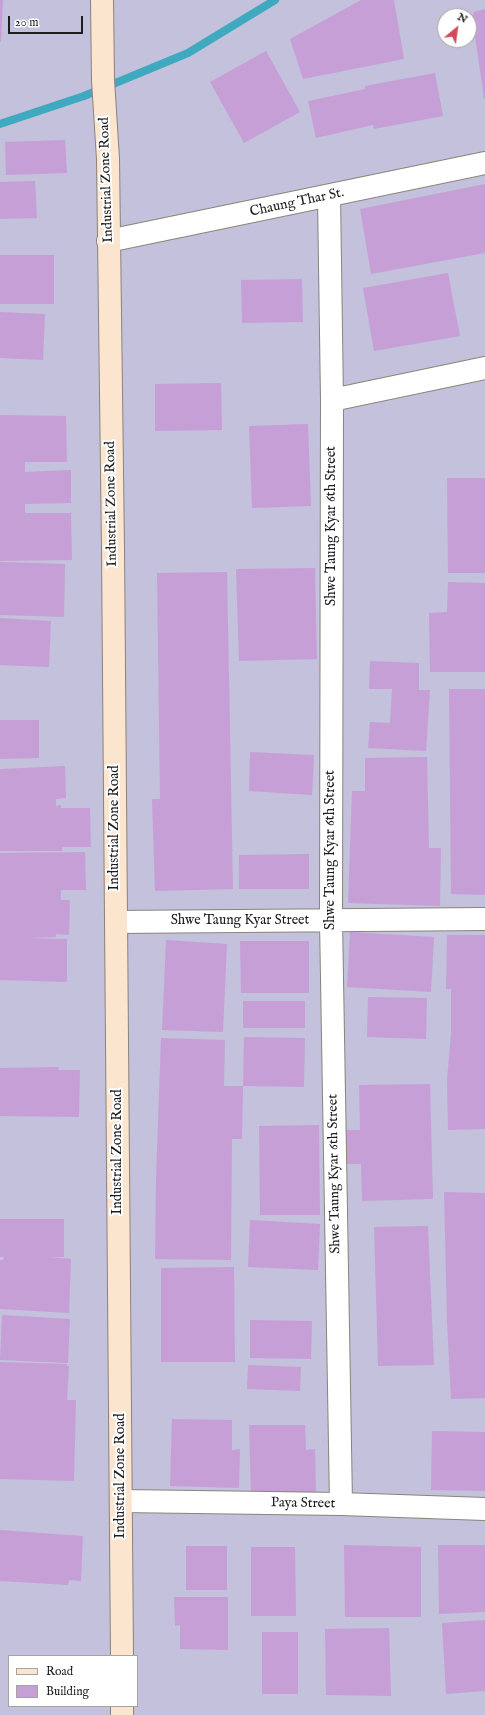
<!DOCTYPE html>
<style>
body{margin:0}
#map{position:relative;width:485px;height:1715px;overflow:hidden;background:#f7ebd8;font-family:"IM FELL English",serif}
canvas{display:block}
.legend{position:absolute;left:8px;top:1655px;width:130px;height:52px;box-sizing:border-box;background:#fff;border:1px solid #a4a4a4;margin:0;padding:5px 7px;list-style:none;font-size:12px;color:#1c1c1c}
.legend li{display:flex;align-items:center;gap:8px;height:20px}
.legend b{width:20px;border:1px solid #a4a4a4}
.north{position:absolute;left:437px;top:8px;width:40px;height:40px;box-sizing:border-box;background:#fff;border:1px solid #a4a4a4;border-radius:50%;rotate:29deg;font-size:11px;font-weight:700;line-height:16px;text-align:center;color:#1c1c1c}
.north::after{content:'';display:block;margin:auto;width:14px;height:18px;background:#d1495b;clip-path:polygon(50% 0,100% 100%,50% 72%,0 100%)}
.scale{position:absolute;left:8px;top:16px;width:75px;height:18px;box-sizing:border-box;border:2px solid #1c1c1c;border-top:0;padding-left:5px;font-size:12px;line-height:14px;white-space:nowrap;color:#1c1c1c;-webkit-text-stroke:3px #fff;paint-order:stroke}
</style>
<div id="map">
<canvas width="485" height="1715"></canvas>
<ul class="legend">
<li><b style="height:5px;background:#fce5cf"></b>Road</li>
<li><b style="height:11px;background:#c69fd7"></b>Building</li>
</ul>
<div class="north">N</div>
<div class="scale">20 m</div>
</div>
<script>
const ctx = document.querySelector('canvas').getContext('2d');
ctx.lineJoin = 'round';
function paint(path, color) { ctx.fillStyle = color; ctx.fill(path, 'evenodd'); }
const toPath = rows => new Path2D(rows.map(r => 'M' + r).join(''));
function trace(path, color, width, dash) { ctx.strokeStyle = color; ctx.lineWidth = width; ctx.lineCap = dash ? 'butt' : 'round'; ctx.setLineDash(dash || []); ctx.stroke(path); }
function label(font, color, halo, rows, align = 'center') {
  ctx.font = font + ' "IM FELL English",serif'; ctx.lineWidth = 4; ctx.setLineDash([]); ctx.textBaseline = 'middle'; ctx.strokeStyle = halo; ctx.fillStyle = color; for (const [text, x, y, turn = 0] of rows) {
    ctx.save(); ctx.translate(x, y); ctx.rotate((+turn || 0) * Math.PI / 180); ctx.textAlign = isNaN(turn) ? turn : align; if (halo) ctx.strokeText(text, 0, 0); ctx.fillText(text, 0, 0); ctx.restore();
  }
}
paint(toPath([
 [0,0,485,0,485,1715,0,1715],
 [445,16,469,16,469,40,445,40],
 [9,1656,137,1656,137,1706,9,1706]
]), '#c3c1db');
trace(toPath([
 [0,124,84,96,188,53,275,0]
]), '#3faabf', 8);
paint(toPath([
 [0,0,3,0,1,42,0,42],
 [361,0,394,0,404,59,303,79,290,39],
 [485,9,485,99,484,99,472,15,474,14,473,12],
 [266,51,300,112,244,143,210,82],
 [435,73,443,116,374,129,373,125,316,138,308,101,365,89,365,86],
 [65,140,67,173,6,175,5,142],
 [35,181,37,218,0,219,0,182],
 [485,184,485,253,371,274,360,209],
 [0,255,54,255,54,304,0,304],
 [448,273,460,336,374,351,363,288],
 [302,279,303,322,242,323,241,280],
 [0,312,45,314,43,360,0,358],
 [221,383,222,430,155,431,155,384],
 [0,415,66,416,67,462,25,462,25,472,71,470,71,503,25,504,25,513,71,513,72,560,0,561],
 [308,424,311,506,252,508,249,426],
 [447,478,485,478,485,573,448,573],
 [0,562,65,564,64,617,0,615],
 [315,568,317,659,239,661,236,569],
 [227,572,233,889,155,891,152,799,160,799,157,573],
 [448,582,485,583,485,672,430,672,429,613,447,612],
 [0,618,51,621,49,667,0,665],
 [370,661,419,663,419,690,430,690,426,751,368,748,370,722,390,723,392,689,369,689],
 [449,689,485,689,485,895,451,894],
 [0,720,39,720,39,758,0,759],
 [250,752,314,755,312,795,249,791],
 [427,757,429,848,441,848,440,906,348,903,352,791,365,791,365,758],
 [65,766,66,798,56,799,56,806,61,805,61,808,90,808,91,847,62,847,62,851,0,851,0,769],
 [85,852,86,890,61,890,61,900,70,900,69,935,56,934,56,937,28,938,67,939,67,982,0,980,0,853],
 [309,854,309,889,239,889,239,855],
 [350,932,434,937,431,992,347,987],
 [447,935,485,935,485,1129,448,1130,447,1080,451,1033,451,989,446,989],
 [166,940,227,944,223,1032,162,1030],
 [240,941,309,941,309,993,241,993],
 [368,997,427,998,426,1039,367,1037],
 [243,1001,305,1001,305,1028,243,1028],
 [244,1037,305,1038,304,1087,243,1086],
 [161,1038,225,1040,224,1086,243,1086,242,1139,232,1139,231,1260,155,1259,156,1178],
 [58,1067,59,1070,80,1070,79,1117,0,1116,0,1068],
 [430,1084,433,1199,362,1201,361,1164,346,1164,345,1130,360,1130,359,1085],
 [319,1125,320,1215,260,1215,259,1126],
 [444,1192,485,1193,485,1398,451,1399,447,1321],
 [0,1219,64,1219,64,1257,50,1257,71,1259,69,1313,0,1309,0,1260,3,1260,4,1257,0,1257],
 [250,1220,320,1224,318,1270,248,1267],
 [428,1226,434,1365,378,1366,374,1227],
 [234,1267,235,1362,161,1362,161,1268],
 [2,1315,70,1319,68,1363,0,1360],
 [250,1320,312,1321,311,1359,250,1358],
 [0,1362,67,1364,67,1366,69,1366,67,1400,76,1400,74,1481,0,1479],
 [248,1365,301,1367,300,1391,247,1389],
 [172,1419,232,1420,232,1450,240,1449,239,1488,170,1486],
 [249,1425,305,1425,306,1450,315,1449,316,1492,251,1494],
 [432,1431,485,1432,485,1491,431,1490],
 [0,1530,83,1536,81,1581,69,1580,68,1585,0,1581],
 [344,1545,421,1547,421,1617,345,1617],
 [438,1545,485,1545,485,1612,439,1614],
 [186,1546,227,1546,227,1590,186,1590],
 [251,1547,295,1547,296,1616,251,1616],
 [174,1597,228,1597,228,1650,180,1649,180,1625,175,1626],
 [485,1620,485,1691,446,1694,442,1623],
 [389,1628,391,1696,326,1695,325,1629],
 [262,1632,298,1632,298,1694,262,1694]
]), '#c69fd7');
const street = toPath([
 [329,196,332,400,331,920,341,1504],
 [108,241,485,163],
 [332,400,485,368],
 [116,922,485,919],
 [121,1501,341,1504,485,1509]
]);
const secondary = toPath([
 [102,0,103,80,108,159,113,549,122,1656],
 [122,1706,122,1715]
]);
trace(street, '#8a847a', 24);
trace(secondary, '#8a847a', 24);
trace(street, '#fff', 22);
trace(secondary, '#fce5cf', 22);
label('14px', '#1c1c1c', '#fff', [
 ["Industrial Zone Road",107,180,-92],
 ["Chaung Thar St.",297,203,-12],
 ["Industrial Zone Road",112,504,-91],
 ["Shwe Taung Kyar 6th Street",332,526,-90],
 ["Industrial Zone Road",115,828,-90],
 ["Shwe Taung Kyar 6th Street",331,850,-90],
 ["Shwe Taung Kyar Street",240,921],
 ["Industrial Zone Road",118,1152,-90],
 ["Shwe Taung Kyar 6th Street",335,1174,-91],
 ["Industrial Zone Road",121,1476,-90],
 ["Paya Street",303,1504,1]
]);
</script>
